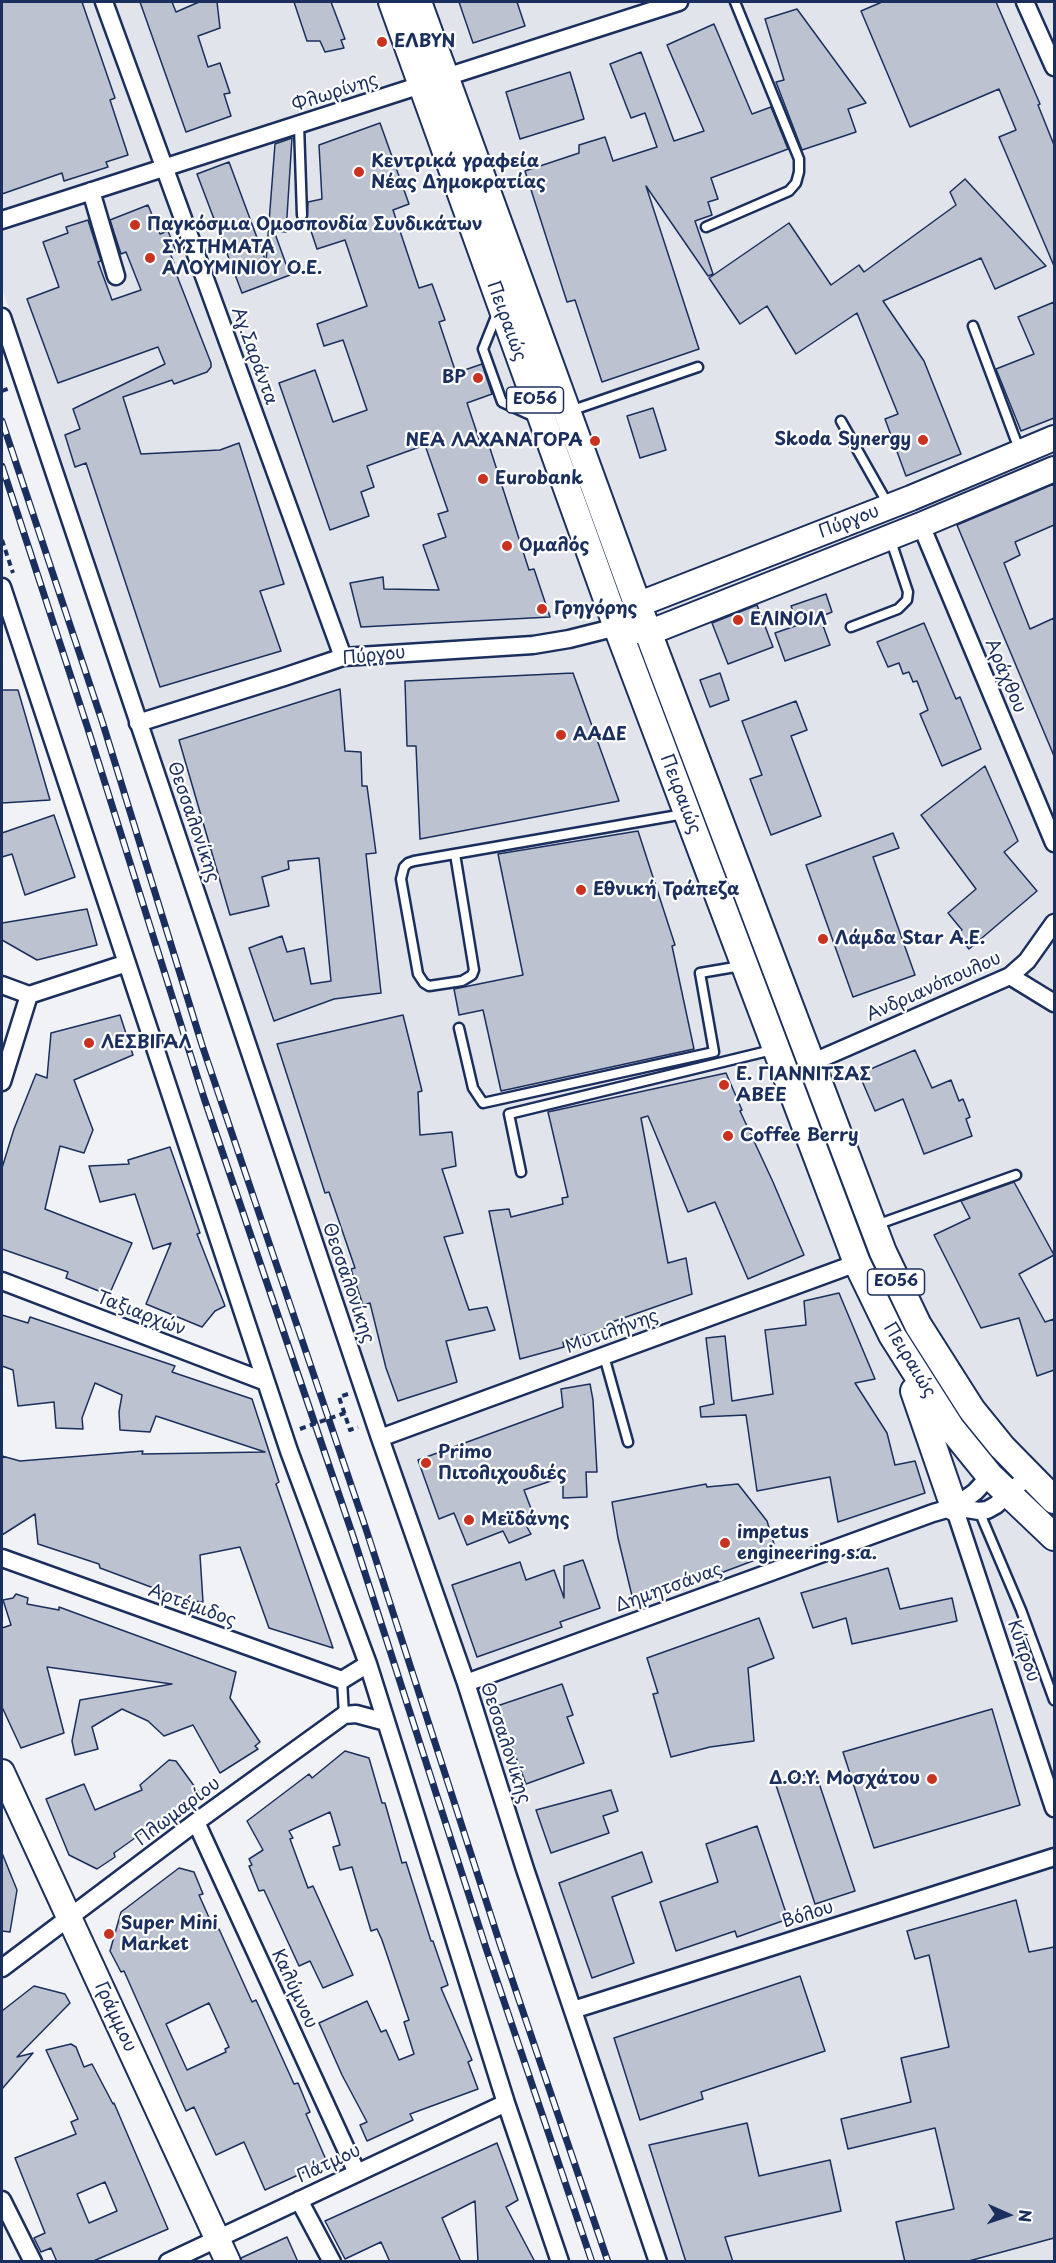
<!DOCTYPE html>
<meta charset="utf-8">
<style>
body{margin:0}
#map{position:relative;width:1056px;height:2263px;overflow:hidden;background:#f1f2f5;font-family:"Playpen Sans",sans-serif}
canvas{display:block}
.frame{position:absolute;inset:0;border:3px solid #1b2f5e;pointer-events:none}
.north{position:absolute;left:978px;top:2185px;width:60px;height:60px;-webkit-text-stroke:4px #fff;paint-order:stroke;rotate:93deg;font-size:16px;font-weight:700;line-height:24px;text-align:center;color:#1b2f5e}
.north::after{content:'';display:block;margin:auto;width:21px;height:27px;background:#1b2f5e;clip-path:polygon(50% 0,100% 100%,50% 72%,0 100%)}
</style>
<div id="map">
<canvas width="1056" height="2263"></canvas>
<div class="frame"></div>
<div class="north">N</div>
</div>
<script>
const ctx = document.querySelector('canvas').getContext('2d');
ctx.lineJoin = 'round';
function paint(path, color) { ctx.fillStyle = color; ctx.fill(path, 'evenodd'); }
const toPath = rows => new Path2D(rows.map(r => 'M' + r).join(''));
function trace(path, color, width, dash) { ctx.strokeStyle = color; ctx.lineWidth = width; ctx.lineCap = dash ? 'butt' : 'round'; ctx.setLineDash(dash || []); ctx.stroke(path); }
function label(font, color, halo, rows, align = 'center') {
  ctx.font = font + ' "Playpen Sans",sans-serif'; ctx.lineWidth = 4.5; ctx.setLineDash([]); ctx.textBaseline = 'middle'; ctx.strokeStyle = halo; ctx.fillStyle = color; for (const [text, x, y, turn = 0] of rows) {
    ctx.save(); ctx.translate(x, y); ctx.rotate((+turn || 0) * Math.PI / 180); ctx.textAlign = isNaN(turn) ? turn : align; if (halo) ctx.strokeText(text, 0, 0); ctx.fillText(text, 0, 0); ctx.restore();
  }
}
paint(toPath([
 [2,2,1054,2,1054,2261,655,2261,2,288]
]), '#e1e4ea');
const building = toPath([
 [2,2,82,2,115,98,110,100,128,155,106,162,108,167,64,181,62,173,2,194,2,2],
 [140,2,172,2,176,12,199,2,217,2,220,28,198,36,208,67,220,63,230,93,224,94,231,116,186,132,140,2],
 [294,2,331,2,345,39,341,40,344,48,325,52,320,41,307,41,294,2],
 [459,2,517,2,525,26,473,43,459,2],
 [882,2,996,2,1040,104,1038,105,1054,145,1054,266,999,137,1016,130,999,89,910,127,861,11,882,2],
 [797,9,866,103,848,109,856,132,802,150,776,82,784,80,765,19,797,9],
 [714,24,752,114,771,107,788,149,711,178,718,199,708,202,712,215,695,221,713,274,708,276,646,186,699,349,602,382,575,300,567,302,525,171,579,153,579,145,605,137,613,161,657,147,645,113,631,118,610,64,641,52,674,141,704,131,667,45,714,24],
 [570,72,584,119,520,139,506,92,570,72],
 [380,123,409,204,393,210,419,288,432,284,445,320,439,322,456,373,482,364,492,394,467,403,480,442,487,439,529,570,534,569,550,617,361,627,350,583,383,577,384,589,439,590,423,545,446,537,438,514,448,511,425,445,367,466,374,487,361,492,369,516,330,530,279,383,315,370,333,422,367,410,343,340,324,346,317,324,367,306,345,240,317,249,307,219,308,202,322,199,319,145,380,123],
 [292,138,286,232,274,231,290,275,242,293,197,174,229,162,266,262,275,144,292,138],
 [965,179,1046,266,995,289,981,258,883,301,924,361,961,454,906,476,885,419,898,414,857,313,796,354,767,306,740,324,709,278,789,223,831,285,859,265,864,272,956,205,950,192,965,179],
 [148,205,160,234,168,231,176,251,170,253,174,263,172,263,211,363,211,367,207,372,174,384,172,380,123,397,141,454,220,450,239,443,284,584,260,591,281,651,160,687,86,463,75,467,65,435,80,429,73,409,165,364,158,347,58,383,27,299,59,287,43,242,68,233,66,227,88,220,101,261,98,262,112,300,141,290,126,252,121,254,110,220,148,205],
 [1054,302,1054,418,1021,431,996,369,1034,354,1018,317,1054,302],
 [653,408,666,450,640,458,627,416,653,408],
 [1054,484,1054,525,1015,542,1020,555,1004,563,1030,629,1054,618,1054,756,957,525,1054,484],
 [826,594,832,612,820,617,830,645,785,661,775,633,798,625,791,606,826,594],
 [757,605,773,647,728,664,712,623,757,605],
 [924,623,956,699,960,697,981,749,942,766,920,714,928,710,917,681,913,682,909,672,903,674,899,663,888,667,877,642,924,623],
 [573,673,619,801,420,839,416,746,407,746,405,681,573,673],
 [720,673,729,700,710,707,700,680,720,673],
 [340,689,345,751,361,752,362,786,367,786,376,853,366,854,381,993,334,999,274,1021,249,948,282,936,287,952,304,948,311,984,331,981,319,858,288,861,289,869,262,877,269,906,230,915,179,740,340,689],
 [2,690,18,690,50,800,2,803,2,690],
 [796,701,807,730,791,736,821,816,771,835,750,779,762,775,742,721,796,701],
 [985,766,1018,841,1004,852,1037,891,969,949,957,934,962,930,948,913,976,889,921,815,985,766],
 [54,815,75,877,25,895,12,854,2,857,2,833,54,815],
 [638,831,675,945,672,946,694,1049,501,1091,483,1010,459,1015,454,989,523,975,498,854,638,831],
 [893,833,899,848,873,857,915,975,853,997,806,865,893,833],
 [87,909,97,945,37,960,2,940,2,923,87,909],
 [120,1015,133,1055,74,1080,93,1130,84,1153,60,1146,45,1209,132,1243,109,1295,66,1278,68,1272,2,1249,2,1168,14,1129,36,1074,47,1078,51,1033,120,1015],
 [403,1015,422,1091,418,1092,420,1135,452,1132,456,1166,442,1169,463,1233,444,1237,469,1310,487,1307,495,1330,446,1341,457,1382,398,1401,386,1368,370,1303,363,1305,351,1269,355,1268,329,1192,325,1193,277,1044,403,1015],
 [915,1050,932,1088,951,1080,959,1101,963,1099,970,1117,966,1119,972,1136,924,1154,903,1099,875,1111,859,1074,915,1050],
 [726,1073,742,1110,740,1111,773,1182,804,1255,748,1279,715,1202,688,1212,648,1116,641,1118,668,1263,686,1258,692,1294,609,1323,609,1327,563,1342,564,1347,520,1359,489,1211,509,1209,511,1217,563,1204,562,1198,568,1197,548,1112,726,1073],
 [170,1147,200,1233,197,1234,225,1306,215,1311,202,1327,146,1304,171,1243,153,1249,135,1194,100,1202,89,1166,129,1164,128,1160,170,1147],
 [1014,1182,1054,1255,1019,1274,1045,1322,1054,1319,1054,1370,1037,1376,1019,1318,981,1328,934,1235,970,1218,961,1201,1014,1182],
 [839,1293,875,1379,855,1383,887,1433,895,1465,915,1461,925,1493,838,1522,830,1477,757,1491,746,1415,701,1417,700,1407,714,1404,706,1338,725,1336,732,1401,773,1394,765,1330,806,1325,804,1301,839,1293],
 [2,1315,28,1323,30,1317,175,1366,172,1372,252,1399,279,1482,276,1484,333,1648,269,1628,240,1547,200,1555,203,1602,168,1598,167,1593,100,1568,99,1564,38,1544,35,1514,2,1535,2,1456,20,1461,143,1451,142,1454,265,1452,156,1416,150,1432,120,1430,119,1412,122,1395,95,1383,82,1418,83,1429,56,1428,54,1402,18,1406,13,1370,2,1366,2,1315],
 [590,1384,593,1400,597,1472,586,1472,587,1497,563,1498,563,1477,524,1490,536,1522,527,1527,531,1534,509,1543,503,1531,467,1545,454,1513,439,1519,418,1460,563,1407,561,1389,590,1384],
 [706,1484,707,1487,738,1484,767,1521,774,1544,773,1551,766,1556,702,1580,633,1600,618,1538,612,1502,706,1484],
 [583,1560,600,1608,560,1622,562,1627,477,1657,452,1585,520,1562,526,1580,554,1570,564,1598,564,1566,583,1560],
 [888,1568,900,1609,952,1598,957,1621,852,1644,846,1618,813,1628,801,1593,888,1568],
 [16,1594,28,1598,27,1604,59,1610,59,1607,236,1672,230,1698,260,1742,255,1746,258,1749,220,1773,193,1725,164,1736,148,1721,122,1709,92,1727,98,1749,75,1755,72,1741,80,1700,172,1684,47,1667,64,1733,21,1748,2,1707,2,1628,11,1625,3,1600,13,1598,16,1594],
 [759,1618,774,1658,748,1668,754,1741,710,1747,671,1757,653,1694,658,1693,647,1658,759,1618],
 [562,1684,573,1715,567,1717,584,1763,526,1784,497,1706,562,1684],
 [992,1709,1020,1805,874,1848,843,1752,992,1709],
 [345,1751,369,1758,382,1803,385,1803,402,1863,406,1862,431,1941,433,1941,448,1985,441,1988,472,2060,468,2062,478,2089,410,2114,413,2120,367,2141,360,2125,367,2122,342,2075,319,2023,367,2001,381,2032,386,2030,399,2060,414,2054,404,2022,409,2020,382,1940,377,1929,371,1931,352,1867,340,1870,333,1847,340,1845,330,1812,289,1831,293,1838,290,1839,308,1888,313,1886,353,1975,323,1988,310,1961,299,1966,264,1890,259,1891,249,1866,252,1865,249,1859,263,1850,247,1821,309,1774,312,1778,345,1751],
 [169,1760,176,1761,200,1794,156,1824,156,1823,114,1853,115,1857,97,1869,69,1855,46,1799,84,1784,95,1810,142,1790,140,1785,169,1760],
 [815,1771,855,1891,815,1904,776,1785,815,1771],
 [611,1790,618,1811,603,1816,609,1833,551,1853,536,1810,611,1790],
 [757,1826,788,1919,737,1937,735,1931,676,1951,660,1902,718,1882,706,1844,757,1826],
 [642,1852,652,1882,612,1897,634,1963,592,1978,559,1883,642,1852],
 [2,1853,17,1890,10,1932,2,1931,2,1853],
 [179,1868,194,1872,203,1894,199,1895,215,1931,219,1929,252,2002,256,2000,294,2084,298,2083,310,2112,306,2114,327,2162,265,2190,244,2142,216,2155,194,2107,186,2111,124,1971,121,1972,110,1951,121,1912,179,1868],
 [209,2003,229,2047,225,2049,226,2052,187,2070,166,2024,209,2003],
 [1016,1900,1029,1952,1054,1947,1054,2238,965,2262,905,2262,896,2222,954,2209,935,2128,848,2149,841,2119,911,2102,901,2058,949,2047,929,1955,915,1959,907,1931,1016,1900],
 [800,1976,825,2051,701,2092,703,2099,640,2120,614,2038,800,1976],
 [34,1986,65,1994,70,2003,17,2057,33,2053,2,2089,2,2011,34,1986],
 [71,2044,76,2047,84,2067,92,2064,113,2104,114,2103,168,2229,91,2262,57,2262,51,2248,41,2252,34,2238,45,2233,15,2158,76,2134,71,2122,78,2119,46,2050,71,2044],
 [105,2182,117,2211,89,2223,77,2194,105,2182],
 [747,2123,759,2176,830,2160,841,2211,725,2237,733,2262,686,2262,649,2145,747,2123],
 [497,2143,518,2200,506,2207,535,2262,478,2262,475,2201,442,2218,461,2262,390,2262,381,2242,345,2259,325,2221,497,2143],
 [287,2237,298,2262,242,2262,241,2258,287,2237]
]);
paint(building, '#bcc2d0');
trace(building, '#1b2f5e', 1.5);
const lane = toPath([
 [299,125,302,215],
 [706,227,789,191,796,183,799,172,799,159,735,2],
 [497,314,483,349,502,402,535,417],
 [973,326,1019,449],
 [570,411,698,367],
 [841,421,889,506],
 [851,627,898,609,907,600,908,592,891,541],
 [455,854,474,970,472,975,462,981,429,986,424,983,418,974,401,879,404,867,408,863,414,861,684,814],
 [459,1028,473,1088,483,1103,714,1052,700,973,741,966],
 [521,1172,509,1114,772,1050],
 [876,1225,1016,1175],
 [604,1356,628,1442],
 [979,1511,1021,1610,1054,1700],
 [342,1680,344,1715]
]);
const street = toPath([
 [104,2,343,657],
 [1025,2,1054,67],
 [91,191,116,276],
 [2,220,679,2],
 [2,317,380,1438,466,1683,525,1869,658,2262],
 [921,525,1054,843],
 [2,587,289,1451,368,1664,506,2103,560,2262],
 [138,723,284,677,343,657,533,645,569,639,617,627],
 [1010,976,1054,1003],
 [2,985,29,995,127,963],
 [811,1063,1010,976,1027,961,1054,923],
 [2,1082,29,995],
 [2,1281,266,1382],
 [380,1438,857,1263],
 [954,1507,1054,1808],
 [954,1507,979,1511,987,1510,996,1505,1028,1476],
 [2,1558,342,1680,368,1664],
 [466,1683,933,1513,954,1507,975,1492,990,1476],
 [196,1822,357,2173],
 [2,1968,196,1822,344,1715,356,1714,386,1722],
 [573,2010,1054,1857],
 [2,2200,33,2262],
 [299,2200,332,2262],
 [168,2262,506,2103]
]);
const secondary = toPath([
 [624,619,637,605,911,498,1054,438],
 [630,629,648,633,921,525,1054,469],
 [2,1772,228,2262]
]);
const primary = toPath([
 [392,2,617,627,857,1263,892,1335,951,1428,990,1476,1054,1537],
 [418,2,634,595,883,1252,918,1325,972,1410,1002,1447,1054,1500],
 [914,1391,954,1507]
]);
trace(lane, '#1b2f5e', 13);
trace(street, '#1b2f5e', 21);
trace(secondary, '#1b2f5e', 28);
trace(primary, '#1b2f5e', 30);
trace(toPath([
 [2,391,10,388],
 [2,540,13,573],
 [348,1394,339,1397,350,1430,358,1427]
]), '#1b2f5e', 4, [6, 4.5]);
trace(lane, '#fff', 8);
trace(street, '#fff', 16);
trace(secondary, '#fff', 24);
trace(primary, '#fff', 26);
const rail = toPath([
 [2,421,103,724,202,1045,366,1529,500,1944,608,2262],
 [2,466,88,729,204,1098,352,1533,486,1948,592,2262]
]);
trace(rail, '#1b2f5e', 7);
trace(rail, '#fff', 4.5, [14]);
trace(toPath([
 [300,1429,345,1413]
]), '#1b2f5e', 4, [6, 4.5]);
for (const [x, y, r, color] of [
 [382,42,6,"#c8321e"],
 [359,172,6,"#c8321e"],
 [135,225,6,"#c8321e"],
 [150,258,6,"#c8321e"],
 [478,378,6,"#c8321e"],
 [923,440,6,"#c8321e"],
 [595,441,6,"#c8321e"],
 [483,479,6,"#c8321e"],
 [507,546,6,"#c8321e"],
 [542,609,6,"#c8321e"],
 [738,620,6,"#c8321e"],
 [561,735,6,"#c8321e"],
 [581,890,6,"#c8321e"],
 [823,939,6,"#c8321e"],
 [89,1043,6,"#c8321e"],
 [724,1085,6,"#c8321e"],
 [728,1136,6,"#c8321e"],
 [426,1463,6,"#c8321e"],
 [469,1520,6,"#c8321e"],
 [725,1543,6,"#c8321e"],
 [932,1779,6,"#c8321e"],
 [109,1934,6,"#c8321e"]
]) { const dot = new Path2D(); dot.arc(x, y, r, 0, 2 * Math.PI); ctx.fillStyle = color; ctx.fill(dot); trace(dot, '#fff', 2); }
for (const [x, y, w] of [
 [535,400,57],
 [896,1282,57]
]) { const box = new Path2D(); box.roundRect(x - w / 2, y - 13, w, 26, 4.5); ctx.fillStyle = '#fff'; ctx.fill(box); trace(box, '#1b2f5e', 1.5); }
label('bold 16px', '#1b2f5e', null, [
 ["ΕΟ56",535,400],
 ["ΕΟ56",896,1282]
]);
label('bold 18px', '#1b2f5e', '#fff', [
 ["ΕΛΒΥΝ",394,42],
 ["Κεντρικά γραφεία",371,162],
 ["Νέας Δημοκρατίας",371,183],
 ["Παγκόσμια Ομοσπονδία Συνδικάτων",147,225],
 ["ΣΥΣΤΗΜΑΤΑ",162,248],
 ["ΑΛΟΥΜΙΝΙΟΥ Ο.Ε.",162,269],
 ["BP",466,378,"right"],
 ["Skoda Synergy",911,440,"right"],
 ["ΝΕΑ ΛΑΧΑΝΑΓΟΡΑ",583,441,"right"],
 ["Eurobank",495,479],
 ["Ομαλός",519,546],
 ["Γρηγόρης",554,609],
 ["ΕΛΙΝΟΙΛ",750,620],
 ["ΑΑΔΕ",573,735],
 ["Εθνική Τράπεζα",593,890],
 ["Λάμδα Star Α.Ε.",835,939],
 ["ΛΕΣΒΙΓΑΛ",101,1043],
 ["Ε. ΓΙΑΝΝΙΤΣΑΣ",736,1075],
 ["ΑΒΕΕ",736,1096],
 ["Coffee Berry",740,1136],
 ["Primo",438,1453],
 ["Πιτολιχουδιές",438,1474],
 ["Μεϊδάνης",481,1520],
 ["impetus",737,1533],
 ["engineering s.a.",737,1554],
 ["Δ.Ο.Υ. Μοσχάτου",920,1779,"right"],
 ["Super Mini",121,1924],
 ["Market",121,1945]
], 'left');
label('18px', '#1b2f5e', '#fff', [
 ["Φλωρίνης",335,93,-18],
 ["Πειραιώς",506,321,70],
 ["Αγ.Σαράντα",254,356,70],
 ["Πύργου",849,522,-21],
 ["Πύργου",374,656,-6],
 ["Αράχθου",1005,676,67],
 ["Πειραιώς",680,794,69],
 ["Θεσσαλονίκης",193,822,71],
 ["Ανδριανόπουλου",934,987,-24],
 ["Θεσσαλονίκης",348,1283,71],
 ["Ταξιαρχών",141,1314,21],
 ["Μυτιλήνης",612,1332,-20],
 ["Πειραιώς",909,1360,59],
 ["Δημητσάνας",669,1588,-20],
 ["Αρτέμιδος",192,1606,20],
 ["Κύπρου",1023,1651,71],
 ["Θεσσαλονίκης",505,1743,72],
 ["Πλωμαρίου",178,1812,-37],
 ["Βόλου",808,1915,-18],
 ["Καλύμνου",294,1989,65],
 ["Γράμμου",115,2017,65],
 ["Πάτμου",329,2164,-25]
]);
</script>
